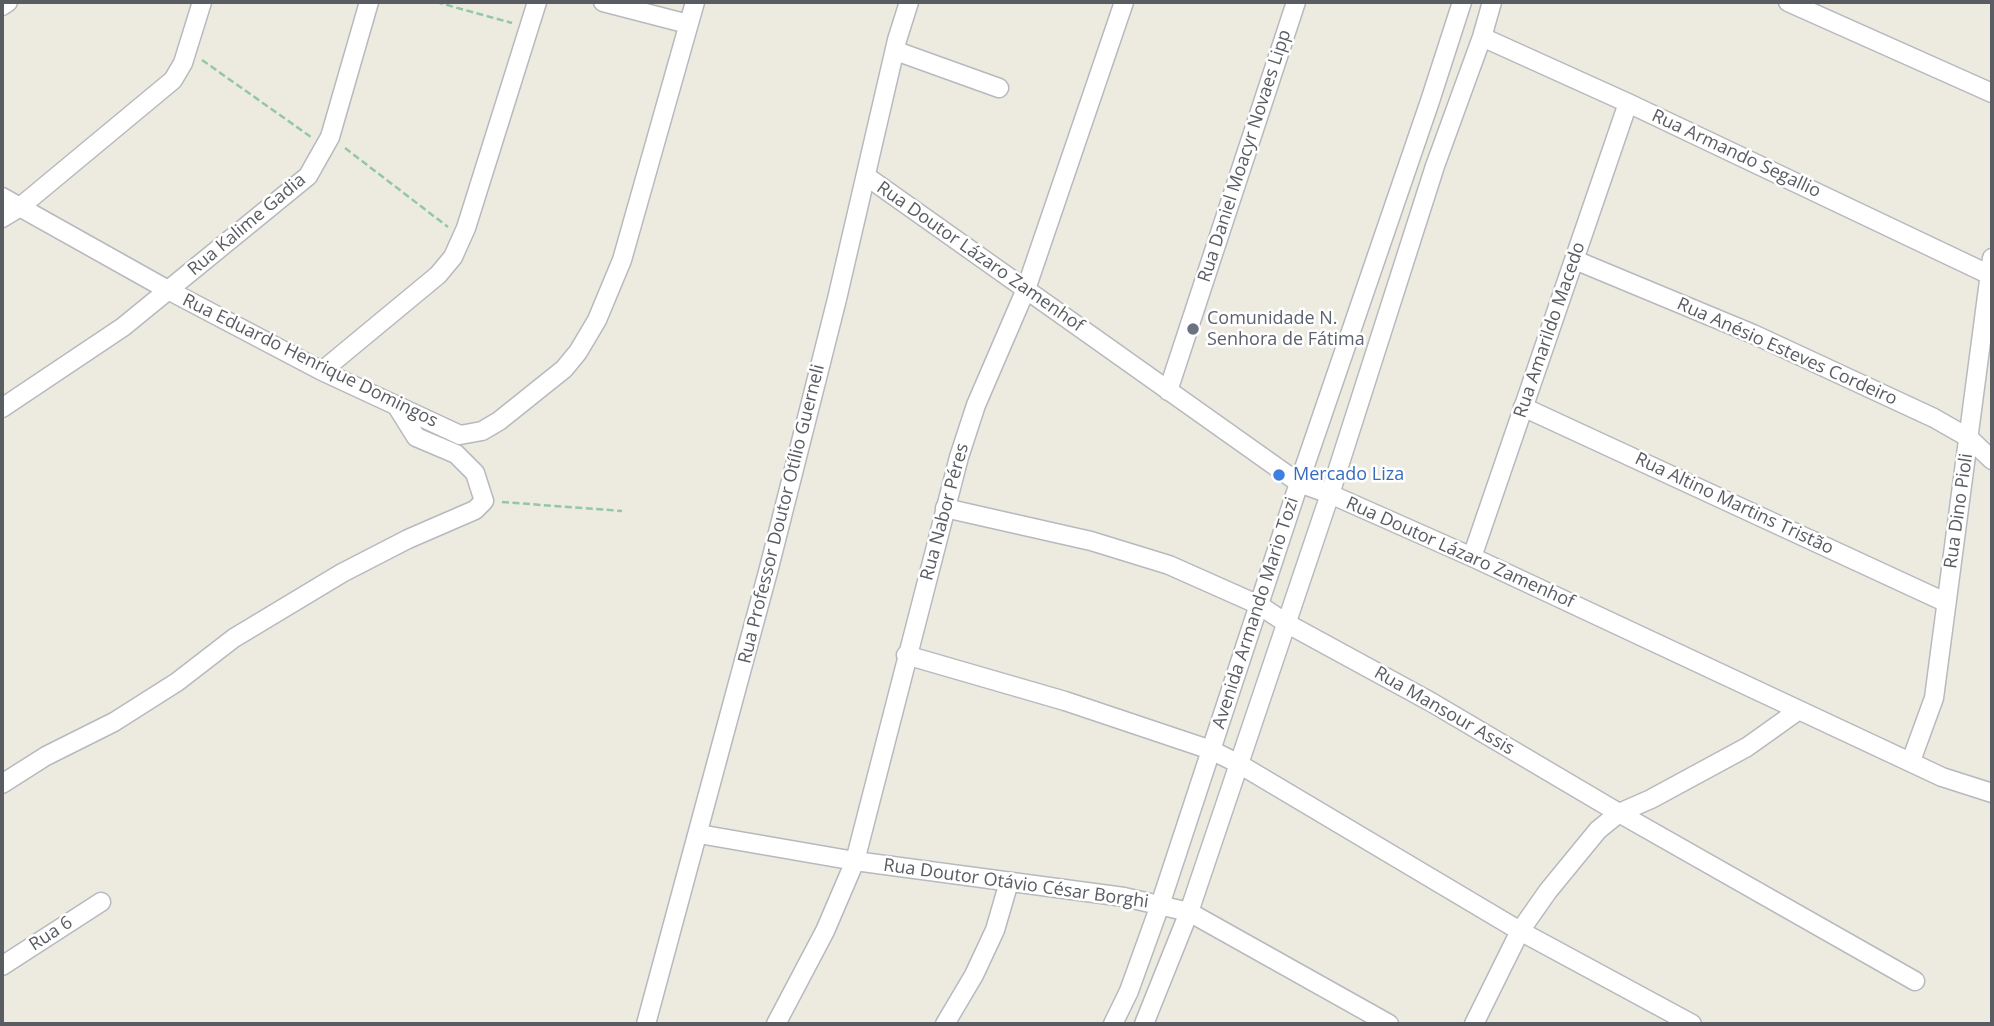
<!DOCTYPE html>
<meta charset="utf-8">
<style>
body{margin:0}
#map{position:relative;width:1994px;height:1026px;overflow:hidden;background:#edebe0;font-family:"Open Sans",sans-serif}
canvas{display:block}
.frame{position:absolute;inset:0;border:4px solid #595d62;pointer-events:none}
</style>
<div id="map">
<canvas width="1994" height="1026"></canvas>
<div class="frame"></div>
</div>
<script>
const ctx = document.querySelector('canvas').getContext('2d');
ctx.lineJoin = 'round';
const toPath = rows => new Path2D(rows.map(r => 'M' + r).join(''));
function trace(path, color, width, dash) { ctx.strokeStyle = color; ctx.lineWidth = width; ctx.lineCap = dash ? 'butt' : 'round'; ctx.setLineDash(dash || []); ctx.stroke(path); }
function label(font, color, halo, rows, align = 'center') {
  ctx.font = font + ' "Open Sans",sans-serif'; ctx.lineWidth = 5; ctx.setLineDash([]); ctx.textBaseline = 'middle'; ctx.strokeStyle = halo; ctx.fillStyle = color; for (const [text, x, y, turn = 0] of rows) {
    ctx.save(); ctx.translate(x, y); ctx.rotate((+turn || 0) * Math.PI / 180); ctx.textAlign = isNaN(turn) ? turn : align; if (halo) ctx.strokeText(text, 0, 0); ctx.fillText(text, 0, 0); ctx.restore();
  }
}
const minor = toPath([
 [603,2,688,24],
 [1788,2,1992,93],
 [2,6,8,2],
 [1482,37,1628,103,1990,275],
 [896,51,999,88],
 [866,176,1299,483,1330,494,1472,557,1942,777,1992,793],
 [2,197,168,290,322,371,460,435,482,431,499,421,564,369,578,352,597,320,622,260,695,2],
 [2,218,20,207,173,80,183,63,202,2],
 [1575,260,1753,334,1934,418,1969,438,1992,460],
 [322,371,438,275,453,257,466,228,537,2],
 [1168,391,1296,2],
 [1523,407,1945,602],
 [2,408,123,327,308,176,330,137,369,2],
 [945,508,1091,541,1169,565,1259,605,1286,623,1431,702,1619,813,1915,981],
 [1472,557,1628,103],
 [906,655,1065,701,1211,750,1239,764,1520,931,1692,1024],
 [1911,761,1934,698,1992,258],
 [2,784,46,756,114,722,177,682,234,638,342,573,408,539,475,510,484,501,475,473,456,454,416,437,396,405],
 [699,834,855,861,1124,897,1189,912,1389,1024],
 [2,966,101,902],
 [646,1024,769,568,837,299,897,40,909,2],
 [776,1024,825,931,855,861,959,457,976,405,1026,289,1124,2],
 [945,1024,974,975,995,930,1009,882],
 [1113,1024,1129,991,1160,905,1299,483,1430,101,1462,2],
 [1144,1024,1189,912,1330,494,1435,166,1482,37,1492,2],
 [1474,1024,1520,931,1548,891,1598,830,1619,813,1651,799,1747,747,1799,710]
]);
trace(minor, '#b6b9be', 21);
trace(toPath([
 [436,2,512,23],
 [202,60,311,137],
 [345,148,448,227],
 [502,502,622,511]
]), '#94c7a3', 2.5, [7, 3.5]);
trace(minor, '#fff', 18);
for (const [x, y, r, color] of [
 [1193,329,7,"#6b7280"],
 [1279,475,7,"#3f7fe0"]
]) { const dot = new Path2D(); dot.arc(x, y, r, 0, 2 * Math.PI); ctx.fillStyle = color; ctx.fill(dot); trace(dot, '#fff', 2.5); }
label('18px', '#595d62', '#fff', [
 ["Rua Armando Segallio",1736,154,25],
 ["Rua Daniel Moacyr Novaes Lipp",1245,156,-72],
 ["Rua Kalime Gadia",247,225,-40],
 ["Rua Doutor Lázaro Zamenhof",980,257,35],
 ["Rua Amarildo Macedo",1550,330,-71],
 ["Rua Anésio Esteves Cordeiro",1787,352,24],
 ["Rua Eduardo Henrique Domingos",310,361,26],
 ["Rua Altino Martins Tristão",1734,504,25],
 ["Rua Dino Pioli",1959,511,-82],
 ["Rua Nabor Péres",945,512,-75],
 ["Rua Professor Doutor Otílio Guerneli",782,514,-76],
 ["Rua Doutor Lázaro Zamenhof",1460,553,24],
 ["Avenida Armando Mario Tozi",1256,613,-72],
 ["Rua Mansour Assis",1444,711,30],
 ["Rua Doutor Otávio César Borghi",1016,884,8],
 ["Rua 6",51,934,-33]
]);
label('18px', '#5b616d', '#fff', [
 ["Comunidade N.",1207,319],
 ["Senhora de Fátima",1207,340]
], 'left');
label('18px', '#366cbe', '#fff', [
 ["Mercado Liza",1293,475]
], 'left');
</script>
